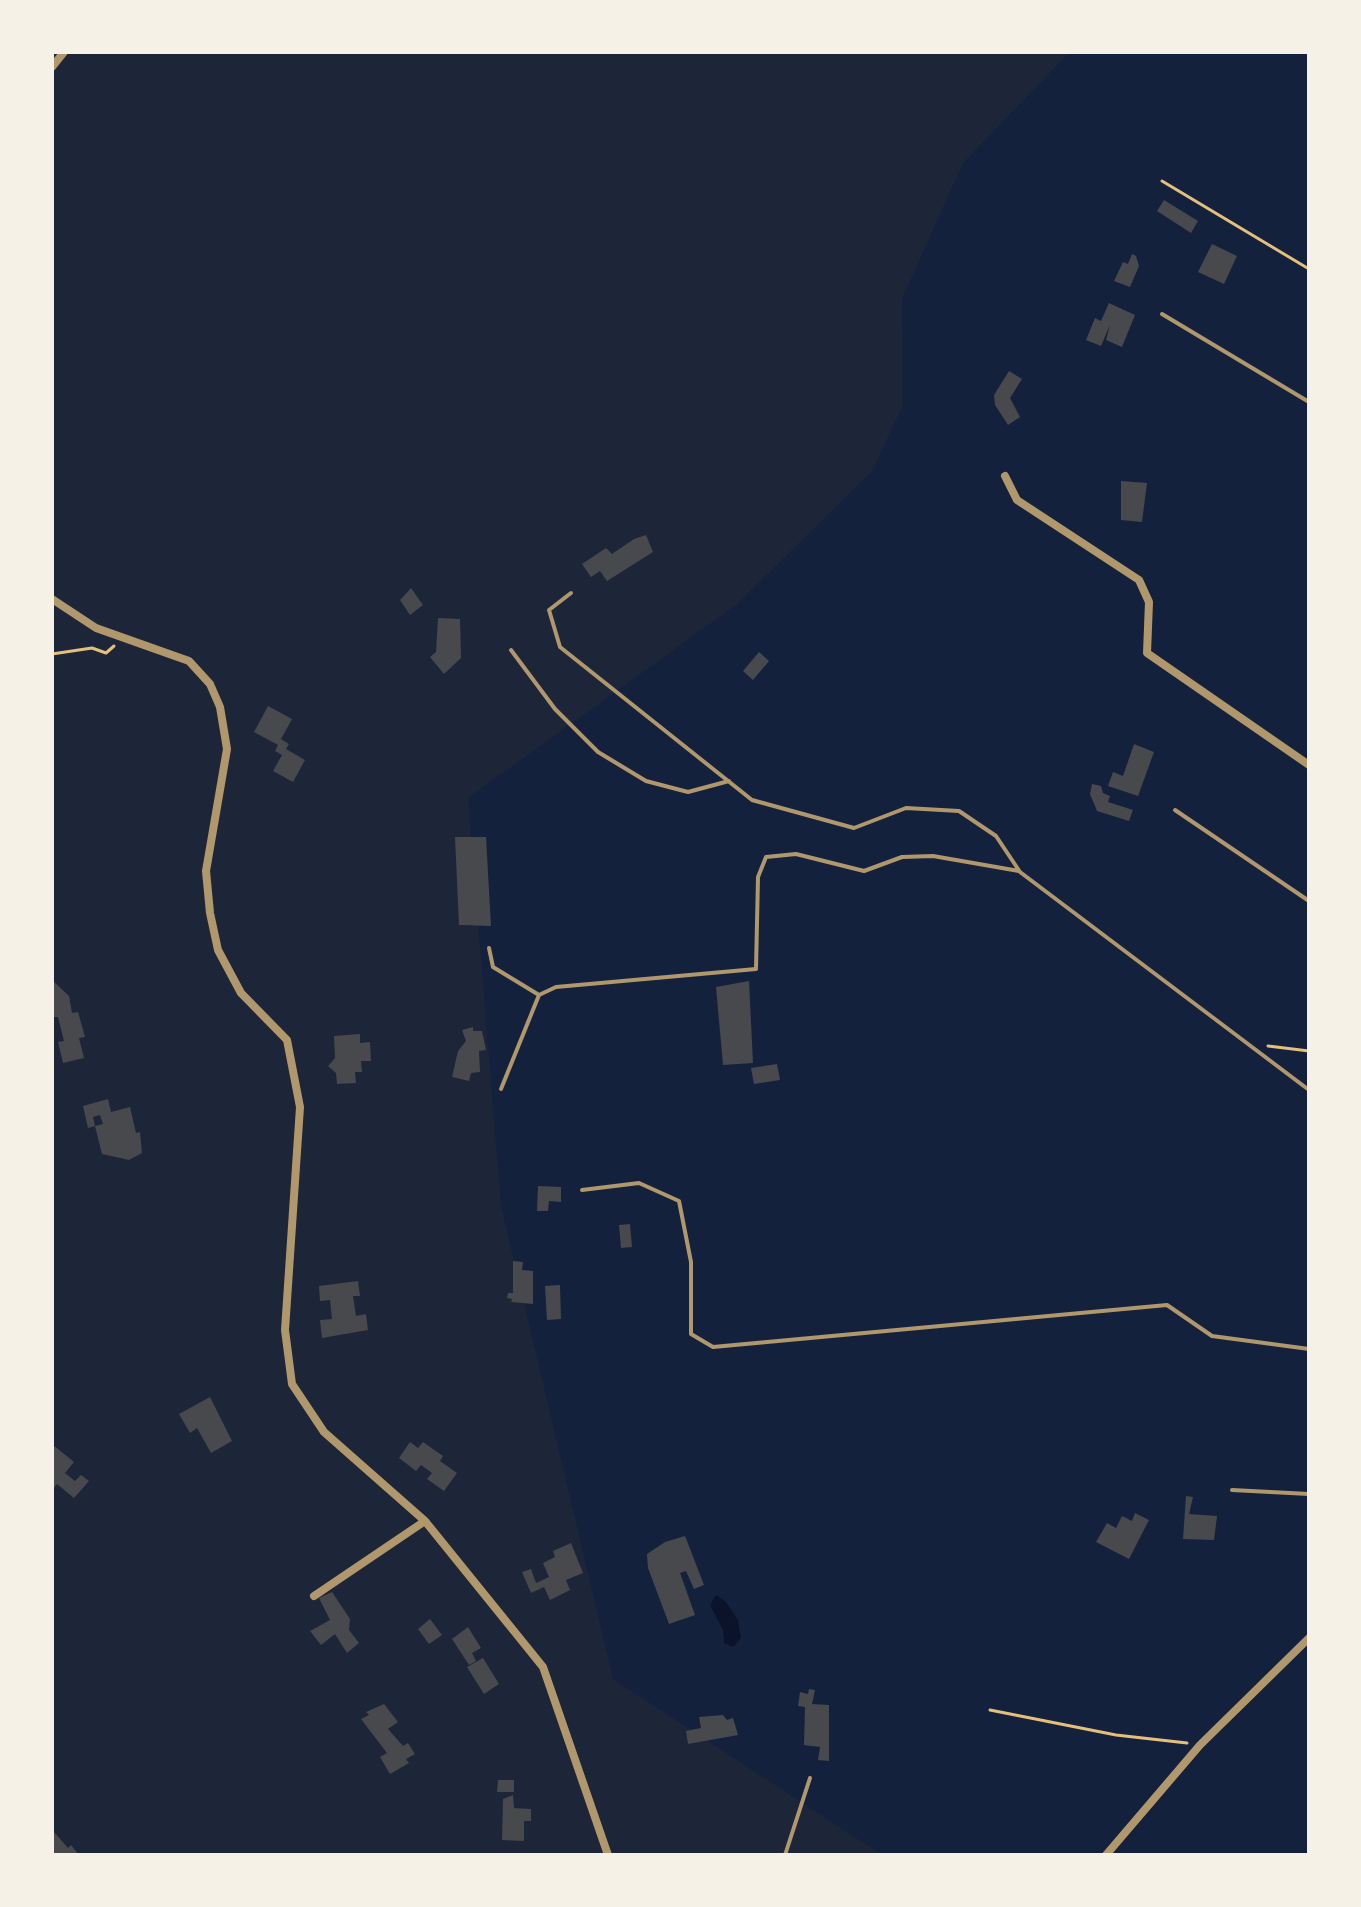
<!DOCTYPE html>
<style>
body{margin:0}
#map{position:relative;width:1361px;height:1907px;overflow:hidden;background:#14213d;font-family:"Exo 2",sans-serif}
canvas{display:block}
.frame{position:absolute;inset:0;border:54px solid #f6f1e7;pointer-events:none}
</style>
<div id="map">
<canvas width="1361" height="1907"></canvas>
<div class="frame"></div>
</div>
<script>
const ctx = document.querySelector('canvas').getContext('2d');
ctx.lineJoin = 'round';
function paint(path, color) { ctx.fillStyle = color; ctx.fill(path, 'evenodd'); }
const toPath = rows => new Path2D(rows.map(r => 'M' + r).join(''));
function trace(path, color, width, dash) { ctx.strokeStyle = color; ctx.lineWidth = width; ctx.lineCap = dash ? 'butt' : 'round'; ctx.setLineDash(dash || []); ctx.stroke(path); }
paint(toPath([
 [52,52,1070,52,963,163,902,299,903,405,872,471,736,605,468,798,501,1206,613,1679,882,1855,52,1855]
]), '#1d2539');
paint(toPath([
 [716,1595,726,1602,738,1620,741,1638,733,1647,724,1643,723,1630,710,1605]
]), '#0b132b');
paint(toPath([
 [1164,200,1198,221,1191,233,1157,211],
 [1212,244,1237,256,1224,284,1198,272],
 [1132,254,1136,256,1139,266,1130,287,1114,281,1123,262,1128,264],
 [1109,303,1135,315,1122,347,1106,340,1110,325,1101,346,1086,340,1095,318,1101,321],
 [1009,371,1022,379,1010,398,1020,417,1008,425,995,405,994,395],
 [1121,481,1147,483,1142,522,1121,520],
 [646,535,653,552,607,581,600,571,591,577,582,564,606,548,612,554,634,539],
 [411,588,423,605,410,615,400,600],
 [438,618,460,619,461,658,444,674,430,657,436,652],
 [759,652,769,661,753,680,743,671],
 [268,706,292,719,281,739,289,744,286,749,305,760,293,782,273,771,282,755,275,751,278,745,254,732],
 [1134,744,1154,752,1138,796,1108,786,1113,772,1123,776],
 [1092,784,1101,786,1103,793,1110,796,1108,802,1133,810,1129,821,1097,811,1090,794],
 [455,837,486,837,491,926,459,925],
 [52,980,69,996,72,1013,78,1012,85,1037,79,1038,84,1058,63,1063,58,1042,64,1041,58,1017,54,1017],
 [749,981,753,1063,723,1065,716,987],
 [473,1027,473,1031,482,1031,486,1050,479,1051,480,1072,471,1073,469,1081,452,1077,458,1051,466,1041,462,1030],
 [360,1034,360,1043,370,1042,371,1061,361,1061,362,1072,355,1072,356,1083,337,1084,336,1073,328,1066,335,1058,334,1036],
 [777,1064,780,1080,754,1084,751,1068],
 [108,1099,111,1112,130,1107,136,1133,140,1132,142,1153,129,1160,102,1154,95,1126,103,1124,100,1115,93,1117,95,1126,88,1128,83,1106],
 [538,1186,561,1187,561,1202,549,1201,548,1211,537,1211],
 [630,1224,632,1247,621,1248,619,1225],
 [513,1261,523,1262,522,1270,533,1271,533,1304,511,1302,512,1299,507,1298,508,1293,513,1293],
 [358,1281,360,1296,353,1296,356,1316,366,1314,368,1330,322,1338,320,1320,332,1319,330,1300,320,1301,319,1286],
 [560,1285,561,1319,547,1320,545,1286],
 [210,1397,232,1441,211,1453,197,1428,190,1433,179,1414],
 [410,1442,418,1448,423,1442,443,1456,440,1461,457,1473,444,1491,427,1479,432,1473,421,1465,416,1471,399,1458],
 [53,1445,74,1462,65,1473,75,1481,81,1475,89,1481,74,1498,57,1484,52,1490],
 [1186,1496,1193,1497,1189,1514,1217,1516,1214,1540,1183,1539],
 [1135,1513,1149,1520,1129,1559,1096,1542,1107,1523,1116,1528,1122,1516,1132,1521],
 [685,1536,704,1585,694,1589,686,1571,680,1573,695,1615,669,1624,648,1568,647,1554,665,1542],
 [571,1543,583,1573,566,1580,570,1590,550,1600,544,1587,531,1593,522,1572,531,1569,536,1583,549,1577,543,1563,555,1557,553,1551],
 [332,1592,350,1619,349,1630,359,1643,347,1653,335,1634,321,1645,310,1631,330,1620,319,1598],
 [430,1619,442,1635,429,1644,418,1629],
 [468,1627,481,1648,472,1653,476,1661,469,1665,452,1639],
 [483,1658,499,1684,484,1694,467,1667],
 [809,1689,815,1690,812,1704,829,1705,829,1761,818,1760,820,1747,804,1745,805,1707,798,1706,800,1692,808,1694],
 [384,1704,398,1722,388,1729,403,1746,408,1743,415,1754,406,1759,409,1763,390,1774,380,1757,387,1753,361,1719,369,1715,366,1712],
 [723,1715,727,1720,733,1718,738,1735,688,1744,686,1731,701,1728,699,1717],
 [498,1780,514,1780,514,1792,497,1792],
 [513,1795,514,1808,531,1809,531,1821,524,1821,524,1841,502,1840,503,1799],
 [54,1832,68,1848,71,1845,79,1855,52,1855]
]), '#48494c');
trace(toPath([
 [1162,181,1309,269],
 [52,654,92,648,106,653,114,646],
 [1268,1046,1309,1051],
 [990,1710,1116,1735,1187,1743]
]), '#e5c07b', 3);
trace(toPath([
 [1162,314,1309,402],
 [571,593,549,610,560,647,752,800,854,828,906,808,959,811,996,836,1020,872,1309,1090],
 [511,650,555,709,598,752,646,781,688,792,729,781],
 [1175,810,1309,901],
 [489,948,493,967,539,995],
 [501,1089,539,995,556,987,756,969,758,877,766,857,796,854,864,871,902,857,933,856,1019,871],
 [582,1190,639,1183,679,1201,691,1262,691,1334,713,1347,1167,1305,1212,1336,1309,1349],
 [1232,1490,1309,1494],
 [785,1855,810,1778]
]), '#b1986c', 4);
trace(toPath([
 [52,67,64,52],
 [1005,476,1017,500,1139,580,1149,602,1147,653,1309,765],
 [52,599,96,628,189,661,210,684,220,707,227,749,206,871,210,913,218,950,241,993,287,1040,300,1107,285,1330,292,1384,324,1432,425,1521,543,1667,608,1855],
 [314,1596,425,1521],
 [1106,1855,1200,1745,1309,1638]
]), '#b1986c', 8);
</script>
